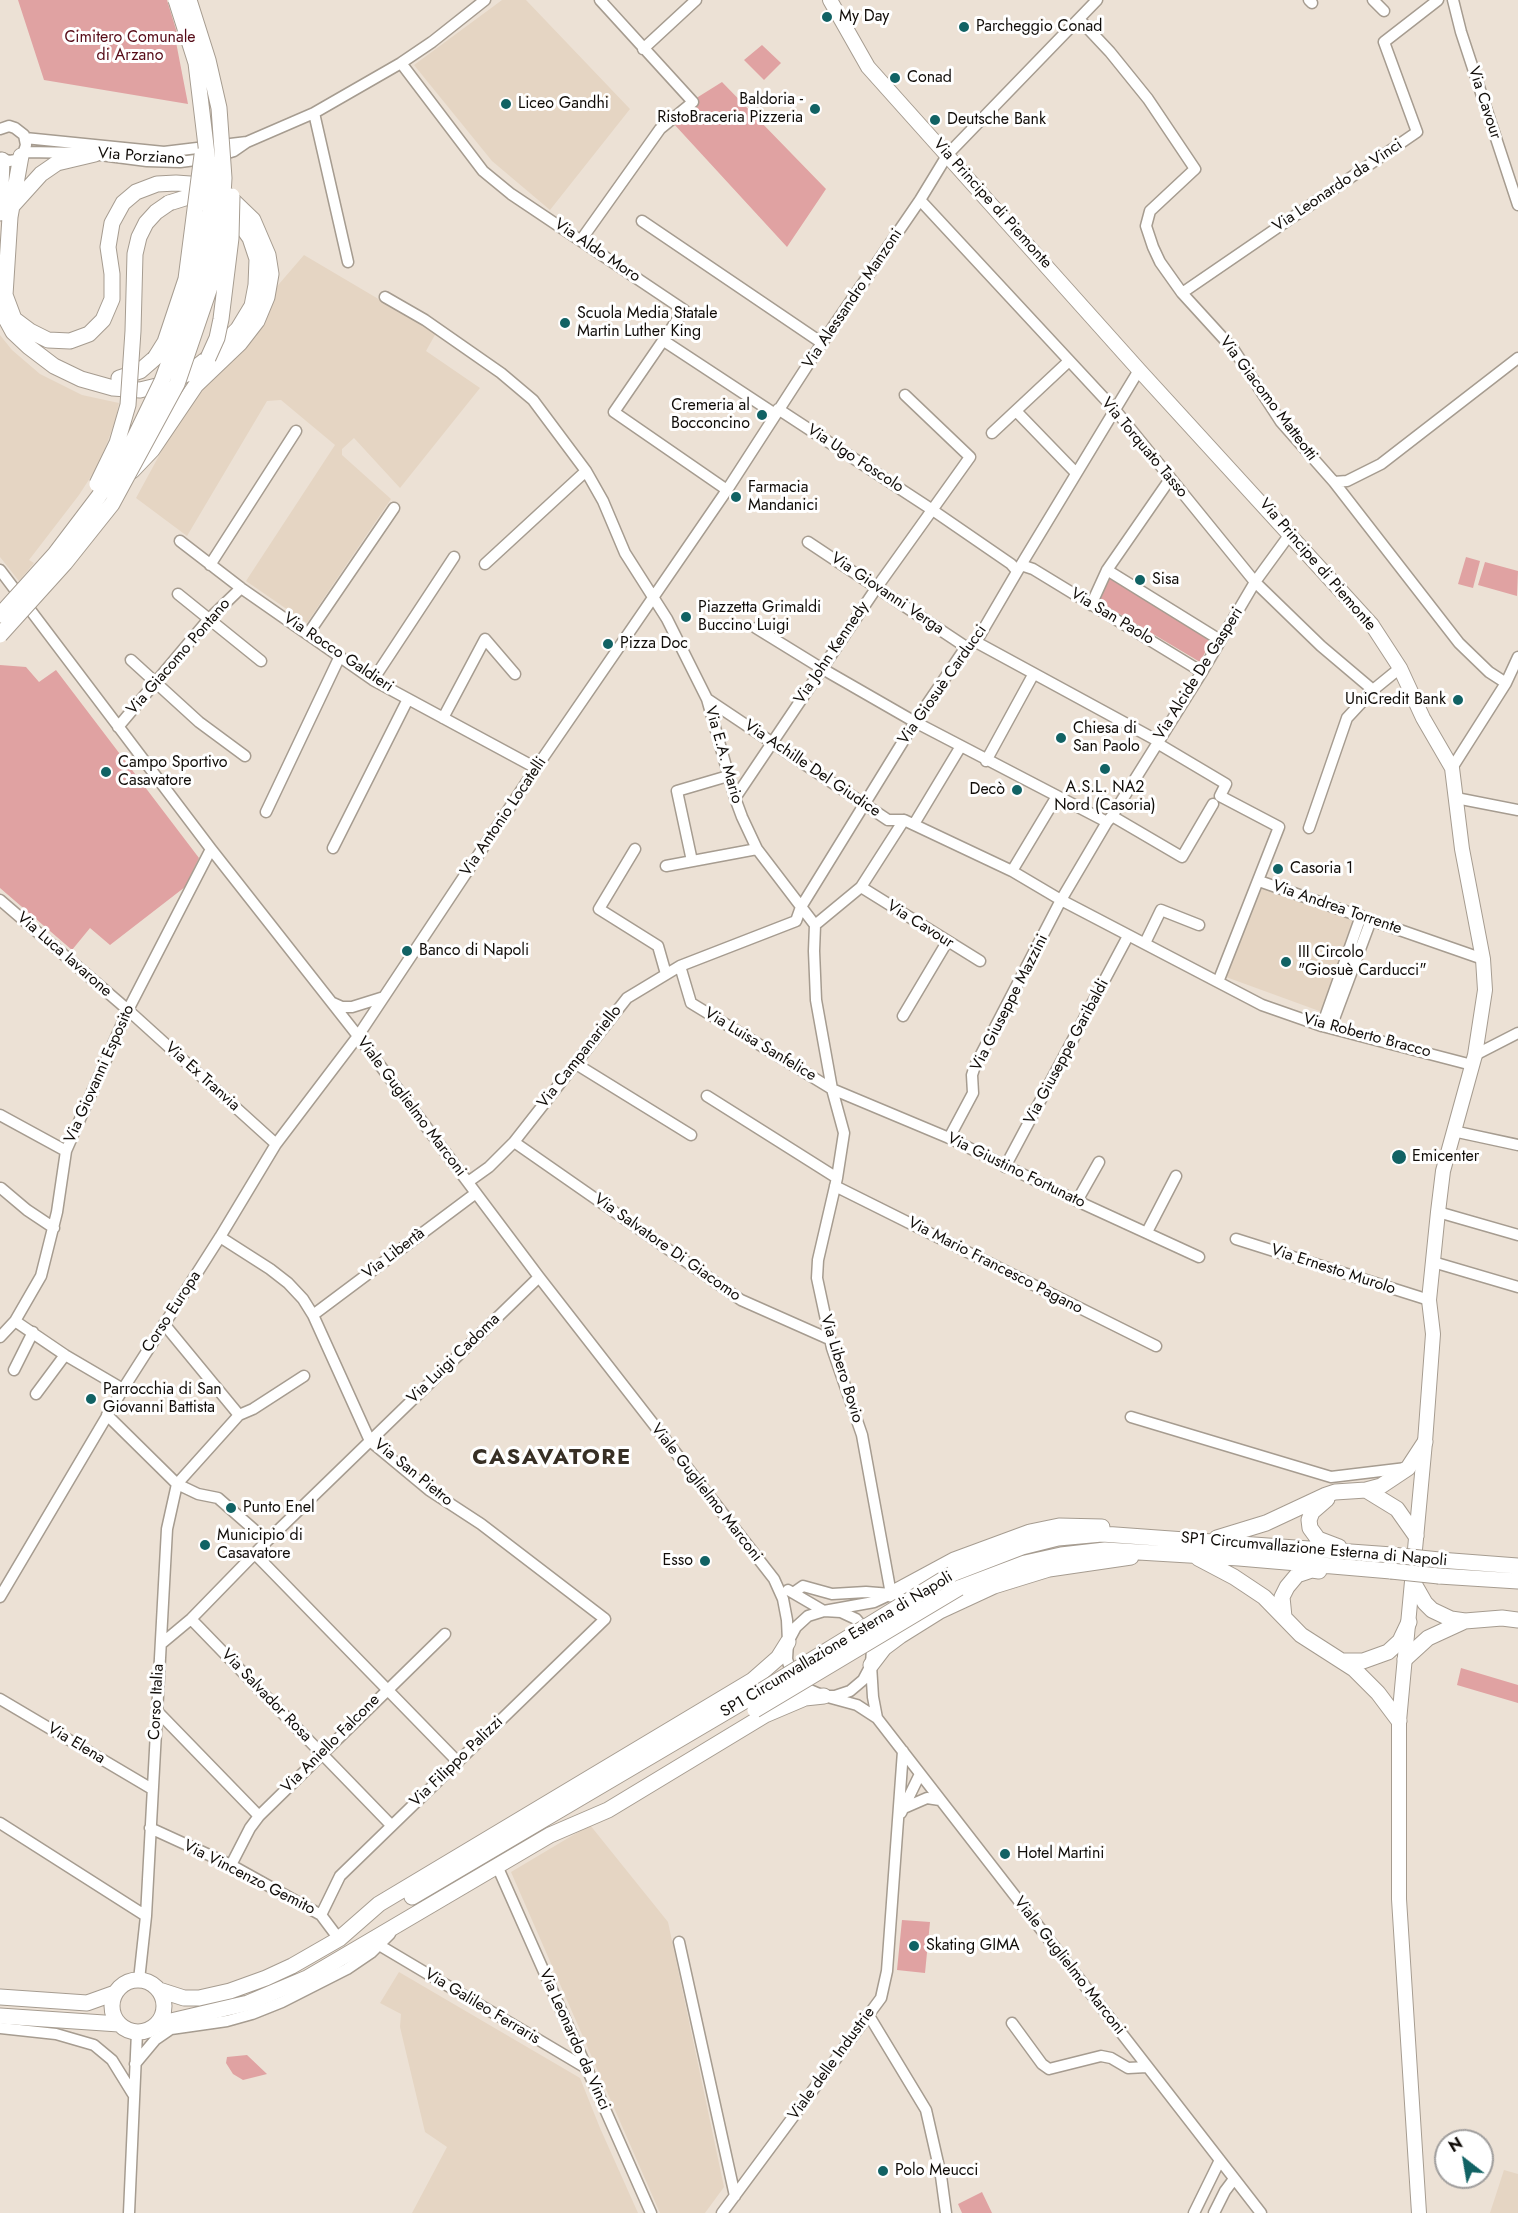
<!DOCTYPE html>
<meta charset="utf-8">
<style>
body{margin:0}
#map{position:relative;width:1518px;height:2213px;overflow:hidden;background:#ece1d5;font-family:Jost,sans-serif}
canvas{display:block}
.north{position:absolute;left:1434px;top:2129px;width:60px;height:60px;box-sizing:border-box;background:#fff;border:2px solid #a09e9d;border-radius:50%;rotate:329deg;font-size:16px;font-weight:700;line-height:24px;text-align:center;color:#110d09}
.north::after{content:'';display:block;margin:auto;width:21px;height:27px;background:#116264;clip-path:polygon(50% 0,100% 100%,50% 72%,0 100%)}
</style>
<div id="map">
<canvas width="1518" height="2213"></canvas>
<div class="north">N</div>
</div>
<script>
const ctx = document.querySelector('canvas').getContext('2d');
ctx.lineJoin = 'round';
function paint(path, color) { ctx.fillStyle = color; ctx.fill(path, 'evenodd'); }
const toPath = rows => new Path2D(rows.map(r => 'M' + r).join(''));
function trace(path, color, width, dash) { ctx.strokeStyle = color; ctx.lineWidth = width; ctx.lineCap = dash ? 'butt' : 'round'; ctx.setLineDash(dash || []); ctx.stroke(path); }
function label(font, color, halo, rows, align = 'center') {
  ctx.font = font + ' Jost,sans-serif'; ctx.lineWidth = 6; ctx.setLineDash([]); ctx.textBaseline = 'middle'; ctx.strokeStyle = halo; ctx.fillStyle = color; for (const [text, x, y, turn = 0] of rows) {
    ctx.save(); ctx.translate(x, y); ctx.rotate((+turn || 0) * Math.PI / 180); ctx.textAlign = isNaN(turn) ? turn : align; if (halo) ctx.strokeText(text, 0, 0); ctx.fillText(text, 0, 0); ctx.restore();
  }
}
paint(toPath([
 [502,0,526,0,630,109,550,210,492,161,414,65],
 [304,255,436,333,426,351,480,388,400,488,354,438,342,449,342,455,391,499,307,623,246,581,335,445,281,400,267,401,187,536,136,498,179,419,273,291],
 [0,335,12,350,40,374,82,395,119,403,115,422,99,464,79,495,29,560,34,563,19,581,0,557],
 [1259,886,1355,921,1322,1012,1226,977],
 [590,1825,668,1922,724,2187,705,2213,660,2213,511,1872],
 [399,1972,580,2078,600,2128,638,2213,412,2213,447,2147,425,2132,400,2027,401,2014,380,2003],
 [1504,2170,1518,2174,1518,2213,1490,2213]
]), '#e5d5c3');
paint(toPath([
 [18,0,167,0,178,36,175,37,188,104,44,80],
 [762,45,781,63,764,80,744,60],
 [722,82,826,189,787,247,673,123,698,97],
 [1466,557,1480,561,1473,588,1458,584],
 [1485,562,1518,571,1517,596,1478,585],
 [1109,577,1211,641,1200,662,1096,600],
 [0,665,26,667,39,682,56,670,199,858,185,887,110,945,90,928,72,950,0,888],
 [1461,1668,1518,1685,1518,1703,1457,1685],
 [902,1920,930,1922,925,1973,897,1970],
 [247,2055,267,2074,243,2080,233,2074,226,2063,227,2057],
 [982,2192,992,2213,962,2213,958,2204]
]), '#e0a2a2');
const minor = toPath([
 [1309,0,1312,3],
 [1373,0,1384,11],
 [1453,0,1461,32,1518,205],
 [1079,19,1110,52,1148,99,1195,169,1150,211,1146,226,1153,247,1160,262,1182,293,1234,350,1281,422,1334,482,1459,643,1489,672,1506,683],
 [643,49,696,0],
 [401,63,483,171,511,194,684,310,614,412,727,490],
 [314,113,348,262],
 [0,129,9,126,15,128,24,135,26,145,23,154,16,160,9,161,0,158],
 [25,138,164,152,247,142],
 [24,152,85,153,147,161,180,162,211,158,234,151,247,142,314,113,401,63,432,42,485,0],
 [920,200,1116,411,1255,582,1321,646,1373,690],
 [642,221,822,343],
 [581,240,660,129,693,102,600,0],
 [1182,293,1417,132,1384,42,1438,0],
 [385,297,425,320,501,373,533,400,586,471,603,501,625,553,667,619,707,699,735,798,742,817,757,849,815,925,814,951,816,1000,832,1089,844,1133,837,1178,818,1260,817,1278,832,1348,862,1435,891,1594,866,1592,832,1594,803,1586,793,1593],
 [664,341,775,414],
 [778,409,931,509,1011,564,1017,571],
 [1016,411,1076,473],
 [992,433,1069,361],
 [1334,482,1347,481,1381,464,1518,358],
 [180,541,241,588,373,680,536,768],
 [808,542,966,647],
 [485,564,586,471],
 [210,565,296,431],
 [1021,565,1033,569,1202,672],
 [0,570,211,849,358,1036,539,1277,774,1579,783,1599,787,1620,788,1642],
 [1107,570,1220,640],
 [178,594,261,661],
 [1091,605,1107,570,1170,479],
 [756,628,821,668,915,722,1107,822],
 [308,634,394,508],
 [976,642,1158,741],
 [131,660,199,722,245,756],
 [373,680,454,557],
 [707,699,888,820,904,820,1012,871,1061,900,1262,1005,1322,1026,1472,1065],
 [443,718,485,639,515,674],
 [118,727,208,620,241,588],
 [1157,743,1226,784,1220,796,1279,827,1218,982],
 [986,761,1033,675],
 [1452,768,1506,683,1518,657],
 [735,798,877,587,970,457,905,395],
 [1456,798,1518,810],
 [266,812,340,656],
 [1112,816,1182,857,1213,804],
 [914,824,961,746],
 [1309,828,1347,718,1373,690,1400,668],
 [333,848,408,699],
 [635,849,599,909,658,946,666,974],
 [692,861,677,791,728,776],
 [666,866,757,849],
 [1012,871,1057,796],
 [1259,881,1483,959],
 [861,887,980,961],
 [0,900,128,1010,276,1144],
 [815,925,861,887,904,820],
 [1145,943,1161,910,1199,925],
 [680,966,691,1003,832,1089,949,1138,1077,1201,1199,1257],
 [333,1003,342,1007,352,1007,384,997],
 [903,1016,947,942],
 [1322,1026,1361,916],
 [1331,1027,1371,920],
 [1475,1055,1518,1033],
 [576,1064,691,1135],
 [707,1096,837,1178],
 [0,1115,66,1151],
 [1453,1131,1518,1145],
 [949,1138,973,1093,972,1075,975,1066,1061,900,1107,822,1112,816,1202,672,1255,582,1290,534],
 [514,1142,741,1300,829,1339],
 [1005,1167,1128,936],
 [468,1182,489,1167,514,1142,627,998,680,966,796,921,801,907,915,722,966,647,976,642,1021,565,1139,370],
 [835,1186,1156,1346],
 [1,1188,27,1210,54,1228],
 [1077,1201,1099,1162],
 [1438,1212,1518,1235],
 [1147,1232,1176,1176],
 [220,1237,270,1269,288,1283,303,1299,313,1315,370,1441,429,1490,481,1524,605,1619,340,1876,321,1915],
 [1236,1239,1429,1300],
 [1433,1262,1518,1287],
 [313,1315,476,1193],
 [15,1321,65,1355,123,1389],
 [164,1324,239,1415],
 [0,1337,15,1321,41,1276,57,1212,66,1151,128,1010,211,849],
 [14,1370,33,1332],
 [36,1394,65,1355],
 [107,1415,177,1484,198,1494,218,1498,267,1541],
 [1131,1417,1331,1477,1406,1468],
 [255,1554,457,1761],
 [788,1590,824,1611,841,1612,856,1619,867,1632,872,1648,871,1665,863,1680,850,1691,835,1696,824,1696,803,1687,792,1675,787,1659,788,1642,796,1627,808,1616,824,1611,874,1602,889,1595],
 [0,1597,123,1389,220,1237,276,1144,358,1036,536,768,727,490,822,343,920,200,948,154,1097,0],
 [191,1619,391,1825],
 [161,1644,191,1619,267,1541,539,1277],
 [871,1665,873,1697,877,1718],
 [824,1696,857,1705,877,1718,1261,2213],
 [0,1699,152,1789],
 [157,1711,259,1816],
 [904,1808,927,1798,940,1800],
 [901,1813,920,1774],
 [0,1823,146,1916],
 [150,1828,231,1865,321,1915,339,1939],
 [231,1865,250,1828,259,1816,445,1634],
 [498,1868,651,2213],
 [679,1942,735,2196],
 [379,1945,586,2068],
 [139,1980,146,1916,167,1529,177,1484,239,1415,253,1409,304,1376],
 [868,2014,926,2110,941,2176,946,2213],
 [1012,2023,1042,2064,1049,2069,1101,2056,1111,2058,1128,2068,1147,2067],
 [0,2028,56,2034,94,2045,112,2060,133,2094],
 [135,2064,155,2040,171,2029,227,2021,252,2014,282,2002,347,1969,372,1952,390,1934],
 [129,2213,137,2032],
 [722,2213,881,1998,887,1971,903,1751],
 [1194,2213,1220,2160],
 [1214,2213,1225,2191,1234,2179]
]);
const major = toPath([
 [830,0,868,67,1139,370,1372,625,1400,668,1423,718,1452,768,1462,849,1483,959,1485,990,1475,1055,1443,1171,1438,1212,1429,1300,1433,1334,1425,1442,1399,1721,1399,1899,1419,2213]
]);
const highway = toPath([
 [13,205,41,174,57,163,95,154],
 [0,213,2,160],
 [0,308,13,332,29,347,54,366,81,379,113,388,140,390,165,384,189,373,208,358,238,329,252,306,256,285,257,259,250,238,238,221,216,203,202,197,185,198,169,203],
 [14,319,30,331,48,340,70,341,89,334,103,320,112,299,112,274,108,247,112,223,123,203,136,192,157,184,176,183,204,185,227,195,253,220,268,255,271,274,267,297,257,321,240,343,196,385,152,450,132,471],
 [14,319,5,295,10,217,21,156],
 [119,378,140,371,155,358],
 [1366,1490,1397,1509,1416,1536],
 [1327,1499,1312,1512,1309,1520,1310,1528,1318,1539,1339,1547],
 [1217,1538,1266,1523,1326,1495,1335,1492,1366,1490,1381,1486,1408,1468,1425,1442],
 [1198,1558,1234,1577,1264,1597,1301,1635,1354,1669,1378,1693,1399,1721],
 [1439,1560,1518,1566],
 [952,1574,1022,1547,1058,1538,1102,1534,1392,1555],
 [1439,1576,1518,1581],
 [1413,1582,1425,1603,1432,1610,1451,1619,1465,1621,1502,1618,1518,1620],
 [959,1588,1025,1563,1061,1555,1105,1550,1239,1558,1391,1571],
 [891,1594,954,1560,1030,1532,1059,1526,1102,1527],
 [1284,1617,1282,1597,1287,1587,1297,1575,1312,1570,1319,1571],
 [1405,1659,1428,1638,1465,1621],
 [1342,1661,1363,1661,1388,1652,1400,1641,1409,1622],
 [871,1665,884,1648,900,1636,940,1611,994,1586,1049,1569,1131,1557],
 [412,1897,748,1699],
 '112 2006a26 26 0 1 1 52 0a26 26 0 1 1-52 0Z',
 [159,1990,184,1998,199,1998,230,1991,266,1978,292,1966,339,1939,379,1904,753,1680,778,1658,788,1642],
 [0,1997,87,2003,115,1993],
 [0,2016,119,2024],
 [158,2024,248,2003,307,1978,550,1835,608,1810,765,1715,805,1698,824,1696]
]);
trace(minor, '#a69c90', 13);
trace(major, '#a69c90', 16);
trace(highway, '#a69c90', 17);
trace(minor, '#fff', 10);
trace(major, '#fff', 14);
trace(highway, '#fff', 15);
const highwayBridge = toPath([
 [155,358,165,342,186,279,202,155],
 [208,358,217,338,221,319,231,238,232,196],
 [97,484,117,443,128,405,133,331,135,254,139,237,146,223,156,212,169,203],
 [0,615,55,554,99,496,129,449,162,381,198,283,210,211,210,179,196,63,176,0],
 [0,635,65,563,112,504,177,384,211,284,222,212,224,178,219,108,208,60,189,0],
 [1392,1555,1439,1560],
 [1391,1571,1439,1576],
 [748,1699,952,1574],
 [755,1710,959,1588]
]);
trace(highwayBridge, '#a69c90', 17, []);
trace(highwayBridge, '#fff', 15);
for (const [x, y, r, color] of [
 [827,17,6,"#116264"],
 [964,27,6,"#116264"],
 [895,78,6,"#116264"],
 [506,104,6,"#116264"],
 [815,109,6,"#116264"],
 [935,120,6,"#116264"],
 [565,323,6,"#116264"],
 [762,415,6,"#116264"],
 [736,497,6,"#116264"],
 [1140,580,6,"#116264"],
 [686,617,6,"#116264"],
 [608,644,6,"#116264"],
 [1458,700,6,"#116264"],
 [1061,738,6,"#116264"],
 [1105,769,6,"#116264"],
 [106,772,6,"#116264"],
 [1017,790,6,"#116264"],
 [1278,869,6,"#116264"],
 [407,951,6,"#116264"],
 [1286,962,6,"#116264"],
 [1399,1157,8,"#116264"],
 [91,1399,6,"#116264"],
 [231,1508,6,"#116264"],
 [205,1545,6,"#116264"],
 [705,1561,6,"#116264"],
 [1005,1854,6,"#116264"],
 [914,1946,6,"#116264"],
 [883,2171,6,"#116264"]
]) { const dot = new Path2D(); dot.arc(x, y, r, 0, 2 * Math.PI); ctx.fillStyle = color; ctx.fill(dot); trace(dot, '#fff', 2); }
label('16px', '#110d09', '#fff', [
 ["My Day",839,17],
 ["Parcheggio Conad",976,27],
 ["Conad",907,78],
 ["Baldoria -",803,100,"right"],
 ["RistoBraceria Pizzeria",803,118,"right"],
 ["Liceo Gandhi",518,104],
 ["Deutsche Bank",947,120],
 ["Scuola Media Statale",577,314],
 ["Martin Luther King",577,332],
 ["Cremeria al",750,406,"right"],
 ["Bocconcino",750,424,"right"],
 ["Farmacia",748,488],
 ["Mandanici",748,506],
 ["Sisa",1152,580],
 ["Piazzetta Grimaldi",698,608],
 ["Buccino Luigi",698,626],
 ["Pizza Doc",620,644],
 ["UniCredit Bank",1446,700,"right"],
 ["Chiesa di",1073,729],
 ["San Paolo",1073,747],
 ["Campo Sportivo",118,763],
 ["Casavatore",118,781],
 ["A.S.L. NA2",1105,788,"center"],
 ["Nord (Casoria)",1105,806,"center"],
 ["Decò",1005,790,"right"],
 ["Casoria 1",1290,869],
 ["Banco di Napoli",419,951],
 ["III Circolo",1298,953],
 ["\"Giosuè Carducci\"",1298,971],
 ["Emicenter",1412,1157],
 ["Parrocchia di San",103,1390],
 ["Giovanni Battista",103,1408],
 ["Punto Enel",243,1508],
 ["Municipio di",217,1536],
 ["Casavatore",217,1554],
 ["Esso",693,1561,"right"],
 ["Hotel Martini",1017,1854],
 ["Skating GIMA",926,1946],
 ["Polo Meucci",895,2171]
], 'left');
label('16px', '#560b17', '#fff', [
 ["Cimitero Comunale",130,38],
 ["di Arzano",130,56]
]);
label('16px', '#110d09', '#fff', [
 ["Via Cavour",1484,103,72],
 ["Via Porziano",141,157,4],
 ["Via Leonardo da Vinci",1338,186,-34],
 ["Via Principe di Piemonte",992,204,48],
 ["Via Aldo Moro",597,251,34],
 ["Via Alessandro Manzoni",853,299,-56],
 ["Via Giacomo Matteotti",1268,399,53],
 ["Via Torquato Tasso",1144,448,50],
 ["Via Ugo Foscolo",855,459,33],
 ["Via Principe di Piemonte",1317,565,49],
 ["Via Giovanni Verga",887,594,34],
 ["Via San Paolo",1112,617,31],
 ["Via Rocco Galdieri",338,653,34],
 ["Via John Kennedy",832,653,-56],
 ["Via Giacomo Pontano",179,657,-49],
 ["Via Alcide De Gasperi",1199,674,-58],
 ["Via Giosuè Carducci",943,685,-55],
 ["Via E.A. Mario",723,755,74],
 ["Via Achille Del Giudice",812,769,34],
 ["Via Antonio Locatelli",504,817,-56],
 ["Via Andrea Torrente",1337,908,19],
 ["Via Cavour",920,925,32],
 ["Via Luca Iavarone",64,955,41],
 ["Via Giuseppe Mazzini",1010,1003,-63],
 ["Via Roberto Bracco",1367,1036,15],
 ["Via Luisa Sanfelice",760,1045,31],
 ["Via Giuseppe Garibaldi",1067,1052,-62],
 ["Via Campanariello",580,1057,-52],
 ["Via Giovanni Esposito",100,1074,-66],
 ["Via Ex Tranvia",202,1077,42],
 ["Viale Guglielmo Marconi",411,1107,53],
 ["Via Giustino Fortunato",1016,1171,26],
 ["Via Salvatore Di Giacomo",667,1248,35],
 ["Via Libertà",394,1254,-37],
 ["Via Mario Francesco Pagano",995,1266,27],
 ["Via Ernesto Murolo",1333,1270,18],
 ["Corso Europa",172,1312,-57],
 ["Via Luigi Cadoma",454,1359,-44],
 ["Via Libero Bovio",841,1369,73],
 ["Via San Pietro",413,1473,39],
 ["Viale Guglielmo Marconi",706,1493,52],
 ["SP1 Circumvallazione Esterna di Napoli",1314,1550,5],
 ["SP1 Circumvallazione Esterna di Napoli",837,1645,-31],
 ["Via Salvador Rosa",266,1696,46],
 ["Corso Italia",157,1702,-87],
 ["Via Elena",76,1744,31],
 ["Via Aniello Falcone",331,1744,-45],
 ["Via Filippo Palizzi",457,1762,-44],
 ["Via Vincenzo Gemito",249,1878,27],
 ["Viale Guglielmo Marconi",1069,1966,52],
 ["Via Galileo Ferraris",482,2007,31],
 ["Via Leonardo da Vinci",574,2040,66],
 ["Viale delle Industrie",832,2064,-54]
]);
ctx.letterSpacing = '1.5px';
label('bold 22px', '#372f25', '#fff', [
 ["CASAVATORE",552,1459]
]);
ctx.letterSpacing = '0px';
</script>
